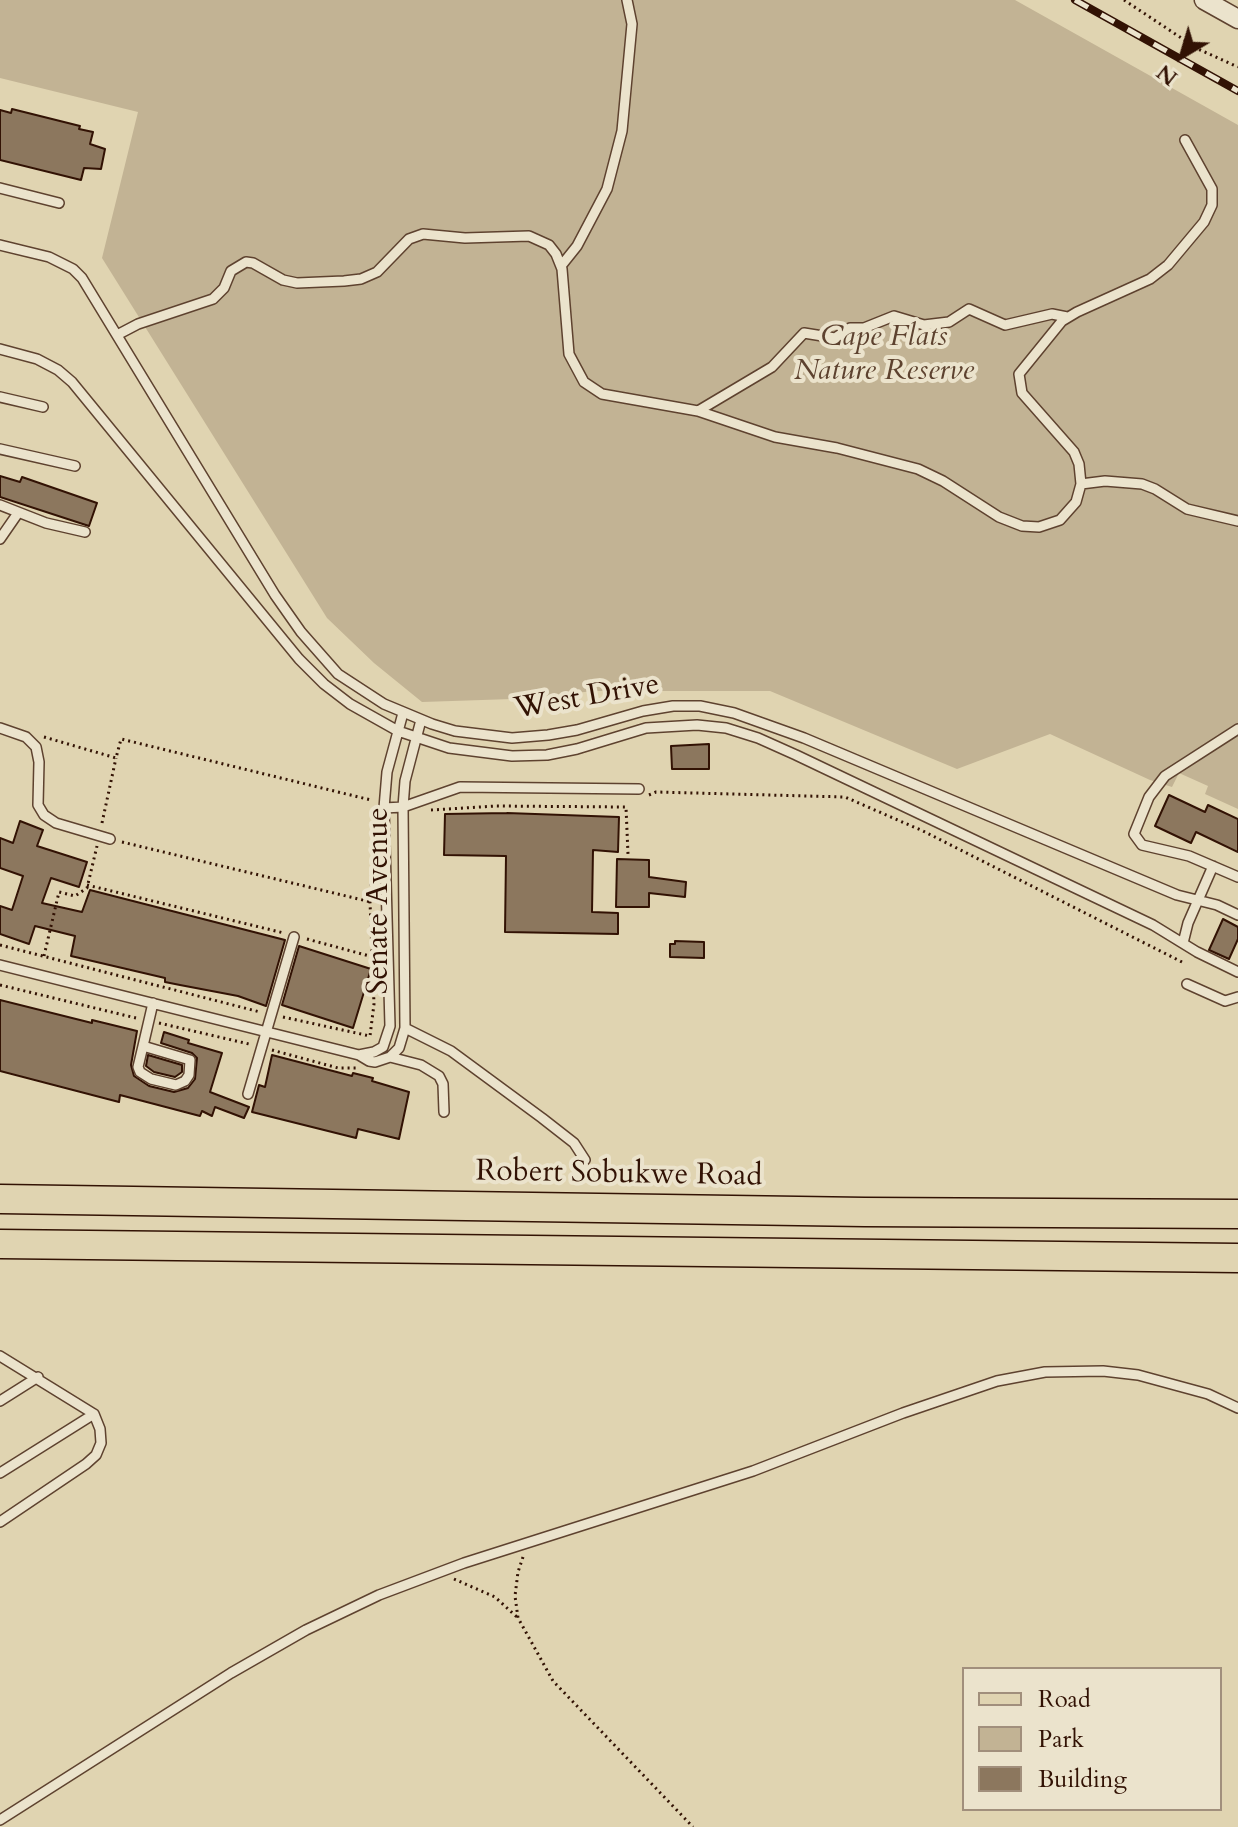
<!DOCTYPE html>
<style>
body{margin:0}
#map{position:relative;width:1238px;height:1827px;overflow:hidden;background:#e0d4b1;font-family:Cardo,serif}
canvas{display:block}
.legend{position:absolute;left:962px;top:1667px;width:260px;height:144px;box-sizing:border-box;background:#ebe3cc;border:2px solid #a18f7c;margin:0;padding:10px 14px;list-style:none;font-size:24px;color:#321204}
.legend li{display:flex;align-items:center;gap:16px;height:40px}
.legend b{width:40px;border:2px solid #a18f7c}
.north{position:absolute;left:1142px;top:16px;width:80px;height:80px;-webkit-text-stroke:6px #ebe3cc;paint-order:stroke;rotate:218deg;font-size:22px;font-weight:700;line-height:32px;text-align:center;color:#321204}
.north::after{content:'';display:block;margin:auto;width:28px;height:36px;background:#321204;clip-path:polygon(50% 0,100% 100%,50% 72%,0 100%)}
</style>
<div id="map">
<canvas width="1238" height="1827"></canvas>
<ul class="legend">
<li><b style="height:10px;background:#e0d4b1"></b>Road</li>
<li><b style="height:22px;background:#c2b394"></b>Park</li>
<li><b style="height:22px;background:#8c775e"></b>Building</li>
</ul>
<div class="north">N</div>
</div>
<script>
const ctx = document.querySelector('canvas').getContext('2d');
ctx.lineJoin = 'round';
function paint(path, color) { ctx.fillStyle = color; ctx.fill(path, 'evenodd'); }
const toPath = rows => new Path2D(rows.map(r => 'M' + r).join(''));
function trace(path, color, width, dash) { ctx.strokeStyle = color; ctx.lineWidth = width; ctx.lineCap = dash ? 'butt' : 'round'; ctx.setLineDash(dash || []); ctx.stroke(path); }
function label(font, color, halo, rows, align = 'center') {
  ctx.font = font + ' Cardo,serif'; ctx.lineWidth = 8; ctx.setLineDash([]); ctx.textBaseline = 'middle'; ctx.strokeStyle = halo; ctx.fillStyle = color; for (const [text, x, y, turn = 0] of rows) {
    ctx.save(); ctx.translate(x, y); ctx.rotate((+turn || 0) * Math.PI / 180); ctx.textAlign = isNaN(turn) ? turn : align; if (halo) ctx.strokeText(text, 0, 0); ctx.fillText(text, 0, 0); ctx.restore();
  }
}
paint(toPath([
 [0,0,1015,0,1238,125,1238,809,1205,794,1208,786,1179,773,1172,787,1150,780,1050,734,957,769,770,691,595,691,512,699,422,702,374,663,327,618,102,258,138,112,0,78]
]), '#c2b394');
const building = toPath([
 [12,109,80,126,79,129,93,132,90,144,105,149,101,169,84,168,81,180,0,160,0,110,11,113,12,109],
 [0,476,20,482,22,477,97,503,89,526,0,497,0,476],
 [709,744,709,769,672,769,671,746,709,744],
 [1169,795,1205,812,1208,805,1238,819,1238,852,1196,832,1191,843,1155,826,1169,795],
 [507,813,619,817,618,852,593,850,592,912,618,913,618,934,505,932,506,856,444,855,445,814,507,813],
 [20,821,43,830,37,846,87,862,79,887,51,878,42,903,82,912,90,890,285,940,266,1006,238,996,180,985,165,982,165,978,71,956,75,936,35,926,29,944,0,934,0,906,12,910,23,876,0,868,0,838,13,843,20,821],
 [617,859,649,860,649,877,686,882,685,897,649,893,649,907,616,907,617,859],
 [1223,919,1238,927,1238,939,1229,959,1209,950,1223,919],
 [675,941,704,942,704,958,670,957,670,944,675,944,675,941],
 [299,946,371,969,353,1028,282,1005,299,946],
 [0,1000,92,1023,92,1020,137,1031,131,1065,134,1076,149,1086,174,1092,188,1088,195,1079,197,1058,192,1053,161,1043,164,1032,189,1040,188,1043,222,1053,210,1092,249,1107,244,1118,215,1107,212,1116,202,1111,200,1116,120,1095,119,1102,0,1071,0,1000],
 [148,1055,182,1065,182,1072,175,1077,154,1072,146,1066,148,1055],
 [272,1055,352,1076,353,1073,373,1078,372,1081,409,1092,399,1139,358,1129,356,1138,252,1112,259,1085,265,1087,272,1055]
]);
paint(building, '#8c775e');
trace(building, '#321204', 2);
const service = toPath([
 [0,188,59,203],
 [0,245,49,257,73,269,82,278,275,595,301,632,338,674,384,704,432,724,455,731,512,738,548,735,577,730,643,711,673,706,700,706,734,713,804,738,1177,895,1217,905,1238,915],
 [561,266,577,246,607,189,622,131,632,24,627,0],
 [117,335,138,324,213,299,224,288,231,271,246,262,253,263,283,280,297,283,344,281,361,279,377,272,409,239,423,234,465,238,529,236,549,245,556,254,562,269,569,354,584,382,602,394,698,411,775,437,837,448,918,469,943,481,999,517,1022,526,1039,527,1060,520,1076,502,1081,484,1105,481,1142,484,1155,489,1187,509,1238,521],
 [0,349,37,359,58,370,72,382,299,659,324,684,350,704,398,731,449,748,512,756,547,755,577,749,646,728,697,725,726,728,758,738,796,755,1153,925,1197,952,1238,972],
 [0,397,43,407],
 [698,411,772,367,804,333,835,338,850,328,864,328,894,316,924,325,949,322,969,309,1005,325,1052,314,1067,317],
 [0,449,75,466],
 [1081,484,1079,464,1074,452,1022,393,1019,374,1062,321,1077,312,1150,279,1168,265,1204,222,1212,205,1212,189,1185,140],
 [0,505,46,523,85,532],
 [0,539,18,513],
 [0,728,26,737,36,747,39,762,38,805,44,815,56,823,110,839],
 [1238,729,1165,776,1149,797,1134,834,1142,845,1189,856,1238,877],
 [384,808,403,807,460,787,639,789],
 [1183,943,1188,923,1213,866],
 [0,965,359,1055,369,1061,375,1062,390,1057,399,1048,405,1028,403,807,405,781,421,720],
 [1187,984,1225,1001,1238,997],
 [405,1028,451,1051,542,1118,574,1143,585,1160],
 [143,1046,190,1060,189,1075,185,1081,176,1085,151,1079,140,1072,138,1067,143,1046,153,1003],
 [359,1055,374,1052,383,1047,390,1026,384,808,387,772,403,713],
 [390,1057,421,1065,439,1076,443,1084,444,1112],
 [248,1094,294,937],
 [0,1356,94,1414,0,1473],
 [0,1401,38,1377],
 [0,1522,86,1464,96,1455,101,1443,100,1429,94,1414],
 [0,1820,231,1673,306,1630,379,1595,464,1563,753,1471,903,1413,997,1381,1045,1372,1103,1371,1138,1375,1208,1394,1238,1408]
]);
const minor = toPath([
 [1204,0,1238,19]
]);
const primary = toPath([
 [0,1199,865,1212,1238,1214],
 [0,1244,1238,1258]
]);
trace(service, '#5e422f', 12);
trace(minor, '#5e422f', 21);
trace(primary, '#321204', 31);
trace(toPath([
 [1124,0,1198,49,1238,67],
 [44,737,116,758,121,739,371,800],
 [649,795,656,792,845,797,923,831,1182,962],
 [431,810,496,806,626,807,628,854],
 [102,823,116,758],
 [122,842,371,902],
 [87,885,284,933],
 [307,939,373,957],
 [0,945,260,1012],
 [44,956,59,892,75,896,87,888,97,846],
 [0,985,136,1018],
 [283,1017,370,1036,374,1004,370,902,372,862],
 [159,1023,249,1044],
 [272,1050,338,1068,358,1068],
 [523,1557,518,1572,515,1596,518,1618,553,1681,693,1827],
 [454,1579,495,1597,518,1618]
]), '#321204', 3, [2, 4]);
trace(service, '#ebe3cc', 9);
trace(minor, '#ebe3cc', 18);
trace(primary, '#e0d4b1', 28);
const rail = toPath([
 [1075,0,1238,91]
]);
trace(rail, '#321204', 8);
trace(rail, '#ebe3cc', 5, [15]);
label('italic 30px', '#5d422f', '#ebe3cc', [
 ["Cape Flats",884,338],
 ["Nature Reserve",884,372]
]);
label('30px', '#321204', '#ebe3cc', [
 ["West Drive",587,698,-10],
 ["Senate Avenue",380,901,-90],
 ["Robert Sobukwe Road",619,1175,1]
]);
</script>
